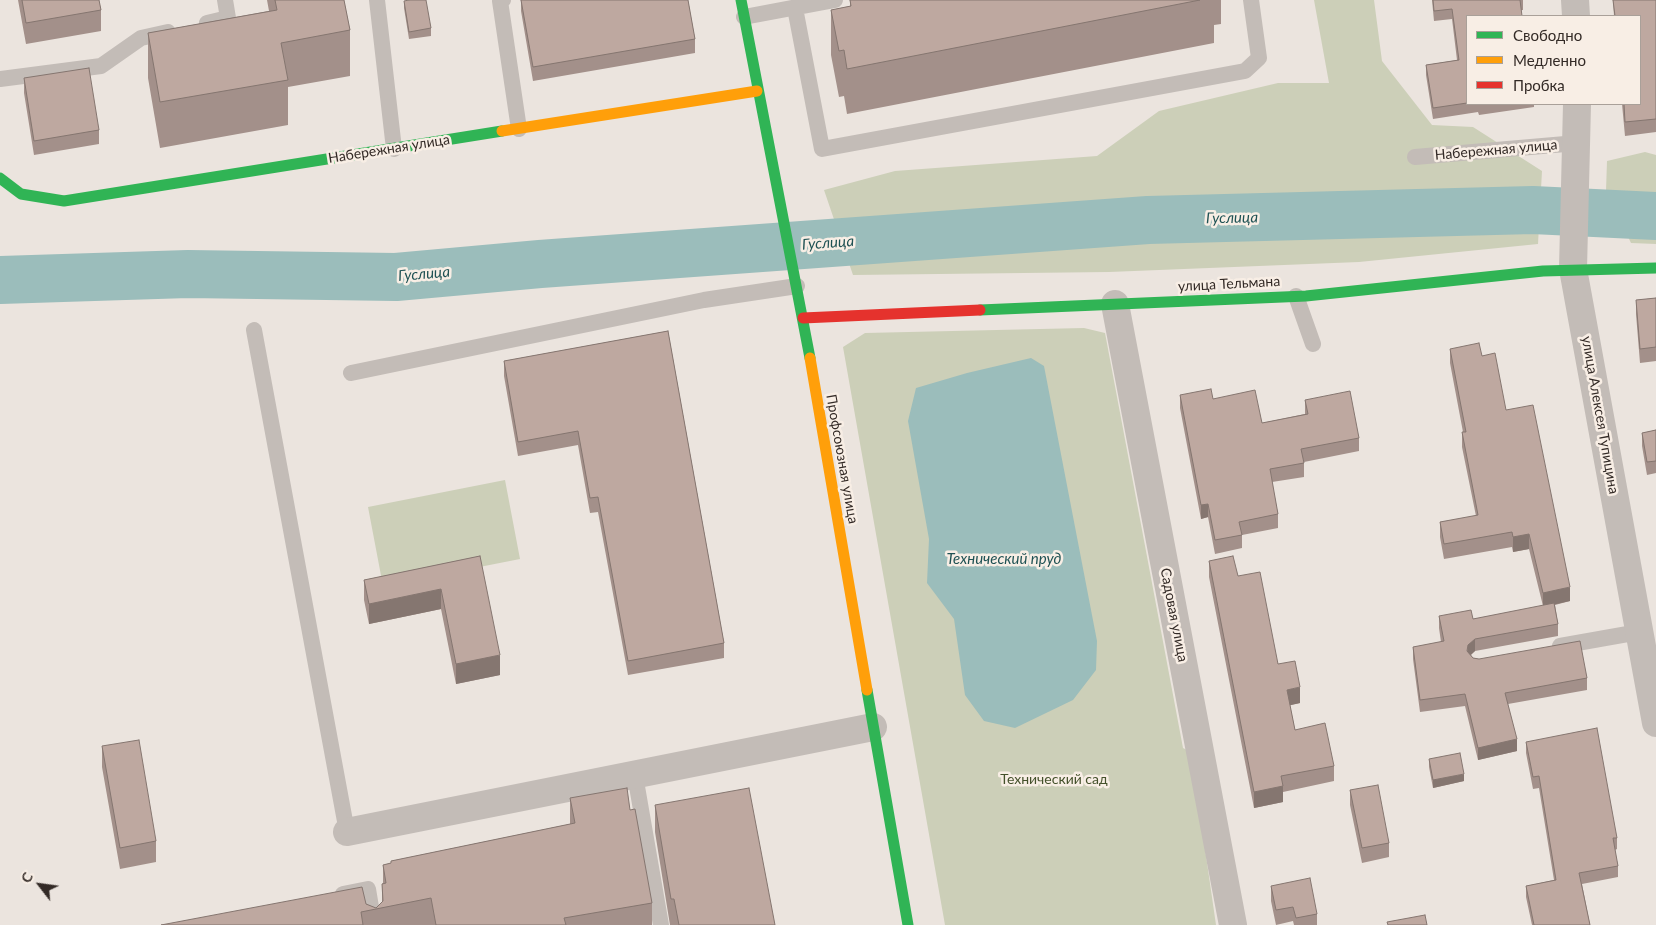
<!DOCTYPE html>
<meta charset="utf-8">
<style>
body{margin:0}
#map{position:relative;width:1656px;height:925px;overflow:hidden;background:#ebe4de;font-family:Lato,sans-serif}
canvas{display:block}
.legend{position:absolute;left:1466px;top:15px;width:175px;height:90px;box-sizing:border-box;background:#f8eee5;border:1px solid #a9a099;margin:0;padding:6px 9px;list-style:none;font-size:15px;color:#332a26}
.legend li{display:flex;align-items:center;gap:10px;height:25px}
.legend b{width:25px;border:1px solid #a9a099}
.north{position:absolute;left:15px;top:860px;width:50px;height:50px;-webkit-text-stroke:4px #f8eee5;paint-order:stroke;rotate:300deg;font-size:14px;font-weight:700;line-height:20px;text-align:center;color:#332a26}
.north::after{content:'';display:block;margin:auto;width:18px;height:22px;background:#332a26;clip-path:polygon(50% 0,100% 100%,50% 72%,0 100%)}
</style>
<div id="map">
<canvas width="1656" height="925"></canvas>
<ul class="legend">
<li><b style="height:6px;background:#30b455"></b>Свободно</li>
<li><b style="height:6px;background:#ff9f0a"></b>Медленно</li>
<li><b style="height:6px;background:#e5322d"></b>Пробка</li>
</ul>
<div class="north">С</div>
</div>
<script>
const ctx = document.querySelector('canvas').getContext('2d');
ctx.lineJoin = 'round';
function paint(path, color) { ctx.fillStyle = color; ctx.fill(path, 'evenodd'); }
const toPath = rows => new Path2D(rows.map(r => 'M' + r).join(''));
function trace(path, color, width, dash) { ctx.strokeStyle = color; ctx.lineWidth = width; ctx.lineCap = dash ? 'butt' : 'round'; ctx.setLineDash(dash || []); ctx.stroke(path); }
function label(font, color, halo, rows, align = 'center') {
  ctx.font = font + ' Lato,sans-serif'; ctx.lineWidth = 5; ctx.setLineDash([]); ctx.textBaseline = 'middle'; ctx.strokeStyle = halo; ctx.fillStyle = color; for (const [text, x, y, turn = 0] of rows) {
    ctx.save(); ctx.translate(x, y); ctx.rotate((+turn || 0) * Math.PI / 180); ctx.textAlign = isNaN(turn) ? turn : align; if (halo) ctx.strokeText(text, 0, 0); ctx.fillText(text, 0, 0); ctx.restore();
  }
}
paint(toPath([
 [1314,0,1374,0,1382,61,1432,125,1473,127,1542,171,1538,244,1359,262,1109,272,853,275,824,190,895,171,1097,156,1159,111,1278,83,1329,83],
 [1645,152,1656,155,1656,244,1631,243,1606,191,1607,161],
 [1084,328,1105,333,1183,748,1191,752,1216,925,945,925,843,347,865,333],
 [505,480,520,559,383,586,368,507]
]), '#cccfb8');
paint(toPath([
 [1031,358,1044,366,1097,641,1096,670,1073,700,1015,728,984,721,965,695,954,619,927,583,929,539,908,421,916,388,967,373]
]), '#9bbdbb');
trace(toPath([
 [0,280,188,274,396,277,540,264,1148,220,1533,210,1656,216]
]), '#9bbdbb', 48);
trace(toPath([
 [377,0,394,149],
 [503,0,500,1,519,129],
 [795,8,822,149,1245,71,1259,58,1251,0],
 [744,17,835,0],
 [207,23,228,18,225,0],
 [0,79,101,66,141,38,168,32],
 [1415,157,1577,143],
 [1296,296,1313,344],
 [254,330,347,832],
 [351,373,704,300,797,286],
 [1560,646,1639,632],
 [635,775,661,925],
 [343,894,368,889,374,925]
]), '#c3bcb7', 16);
trace(toPath([
 [1575,0,1576,16],
 [1577,104,1573,269,1656,723],
 [1115,304,1233,925],
 [347,832,873,727]
]), '#c3bcb7', 28);
trace(toPath([
 [741,0,810,358],
 [0,178,21,194,64,201,502,131],
 [980,310,1306,296,1543,271,1656,268],
 [867,690,908,925]
]), '#30b455', 11);
trace(toPath([
 [502,131,757,91],
 [810,358,867,690]
]), '#ff9f0a', 11);
trace(toPath([
 [803,318,980,310]
]), '#e5322d', 11);
paint(toPath([
 [18,0,99,0,101,10,101,31,26,44],
 [267,0,344,0,350,30,350,76,288,87,288,125,160,148,148,78,148,33,269,11],
 [521,0,688,0,695,39,695,53,533,81,521,11],
 [850,0,1221,0,1221,24,1214,25,1214,43,847,114,844,96,839,97,831,55,831,10,850,6],
 [1432,0,1523,0,1523,10,1467,16,1467,104,1534,104,1534,107,1479,115,1478,112,1433,119,1426,75,1426,65,1457,60,1452,19,1434,21],
 [1613,0,1656,0,1656,132,1625,136,1622,104,1640,104,1640,16,1614,16],
 [404,1,431,28,431,36,409,39,404,8],
 [24,78,99,130,99,144,34,155,24,93],
 [1656,298,1656,361,1640,363,1636,314,1636,300],
 [668,331,724,643,724,658,628,675,598,512,590,513,578,445,518,456,504,376,504,361],
 [1450,349,1482,356,1506,410,1570,601,1555,605,1558,624,1558,636,1475,651,1471,655,1473,658,1587,678,1587,690,1508,704,1517,751,1478,760,1465,706,1420,712,1413,659,1413,647,1441,642,1439,628,1439,616,1473,619,1543,606,1529,549,1513,552,1512,547,1444,559,1440,537,1440,522,1476,516,1462,447,1462,432,1463,432,1450,363],
 [1180,395,1213,399,1262,423,1305,414,1305,400,1359,438,1359,451,1304,462,1304,477,1272,482,1278,514,1278,528,1242,535,1242,548,1215,554,1208,517,1201,519,1180,408],
 [1656,430,1656,473,1647,475,1642,446,1642,433],
 [480,556,500,675,456,684,441,609,369,624,364,600,364,580],
 [1209,561,1238,576,1278,664,1300,703,1290,705,1295,730,1334,766,1334,781,1283,792,1283,802,1254,808,1209,577],
 [1526,742,1617,838,1617,849,1615,850,1618,866,1618,877,1582,884,1590,925,1532,925,1526,897,1526,886,1554,880,1539,788,1533,789,1526,753],
 [102,746,156,841,156,862,120,869,102,767],
 [1429,759,1464,781,1433,788,1429,767],
 [1350,790,1389,843,1389,857,1362,863,1350,805],
 [570,798,630,810,652,903,652,925,161,925,366,904,376,908,382,903,382,884,383,883,383,865,391,863,391,861,570,824],
 [655,805,775,925,670,925,655,832],
 [1271,886,1317,914,1317,925,1294,925,1293,921,1276,925,1271,901]
]), '#a3908a');
paint(toPath([
 [1208,504,1208,517,1201,519,1201,505],
 [1529,534,1529,549,1513,552,1513,537],
 [1570,587,1570,601,1543,607,1543,593],
 [441,589,441,609,369,624,369,604],
 [1475,639,1475,651,1468,657,1467,663,1468,645],
 [500,655,500,675,456,684,456,664],
 [1300,687,1300,703,1287,706,1287,690],
 [1517,739,1517,751,1478,760,1478,748],
 [1464,774,1464,781,1433,788,1433,780],
 [1283,786,1283,802,1254,808,1254,792]
]), '#857670');
const building = toPath([
 [22,0,99,0,101,10,26,23,22,0],
 [275,0,344,0,350,30,281,43,288,80,160,102,148,33,277,10,275,0],
 [409,0,426,0,431,28,409,32,404,1,409,0],
 [521,0,688,0,695,39,533,67,521,0],
 [850,0,1200,0,847,69,844,50,839,51,831,10,851,6,850,0],
 [1433,0,1520,0,1522,16,1467,16,1467,103,1433,108,1426,65,1459,60,1452,9,1434,11,1433,0],
 [1613,0,1656,0,1656,119,1625,122,1624,104,1640,104,1640,16,1615,16,1613,0],
 [89,68,99,130,34,141,24,78,89,68],
 [1656,298,1656,347,1640,349,1636,300,1656,298],
 [668,331,724,643,628,661,598,497,590,498,578,431,518,442,504,361,668,331],
 [1479,343,1482,356,1495,353,1506,410,1533,405,1570,587,1543,593,1529,534,1513,537,1512,532,1444,544,1440,522,1478,515,1462,432,1466,432,1450,349,1479,343],
 [1211,389,1213,399,1255,390,1262,423,1308,414,1305,400,1350,391,1359,438,1301,449,1304,463,1270,469,1278,514,1239,522,1242,535,1215,540,1208,504,1201,505,1180,395,1211,389],
 [1656,430,1656,461,1647,462,1642,433,1656,430],
 [480,556,500,655,456,664,441,589,369,604,364,580,480,556],
 [1233,556,1238,576,1260,572,1278,664,1295,661,1300,687,1287,690,1295,730,1325,723,1334,766,1281,776,1283,786,1254,792,1209,561,1233,556],
 [1554,603,1558,624,1475,639,1468,645,1467,651,1473,658,1479,659,1580,641,1587,678,1505,693,1517,739,1478,748,1465,694,1420,700,1413,647,1444,641,1439,616,1471,610,1473,619,1554,603],
 [1597,728,1617,838,1613,838,1618,866,1579,873,1590,925,1534,925,1526,886,1556,880,1539,776,1533,777,1526,742,1597,728],
 [139,740,156,841,120,848,102,746,139,740],
 [1460,753,1464,774,1433,780,1429,759,1460,753],
 [1378,785,1389,843,1362,848,1350,790,1378,785],
 [627,788,630,810,635,809,652,903,564,918,566,925,436,925,431,898,361,912,363,925,161,925,362,887,366,904,376,908,383,901,382,884,386,883,383,865,391,863,391,861,575,823,570,798,627,788],
 [749,788,775,925,679,925,674,899,671,899,655,805,749,788],
 [1310,878,1317,914,1296,918,1293,907,1276,910,1271,886,1310,878],
 [1425,915,1427,925,1388,925,1387,922,1425,915]
]);
paint(building, '#bea8a0');
trace(building, '#857670', 1);
label('14px', '#332a26', '#f8eee5', [
 ["Набережная улица",389,149,-9],
 ["Набережная улица",1496,150,-5],
 ["улица Тельмана",1229,284,-3],
 ["улица Алексея Тупицина",1600,415,80],
 ["Профсоюзная улица",842,459,80],
 ["Садовая улица",1174,615,79]
]);
label('14px', '#44512b', '#f8eee5', [
 ["Технический сад",1054,779]
]);
label('italic 15px', '#1e5153', '#f8eee5', [
 ["Гуслица",1232,218,-1],
 ["Гуслица",828,243,-4],
 ["Гуслица",424,274,-5],
 ["Технический пруд",1004,559]
]);
</script>
